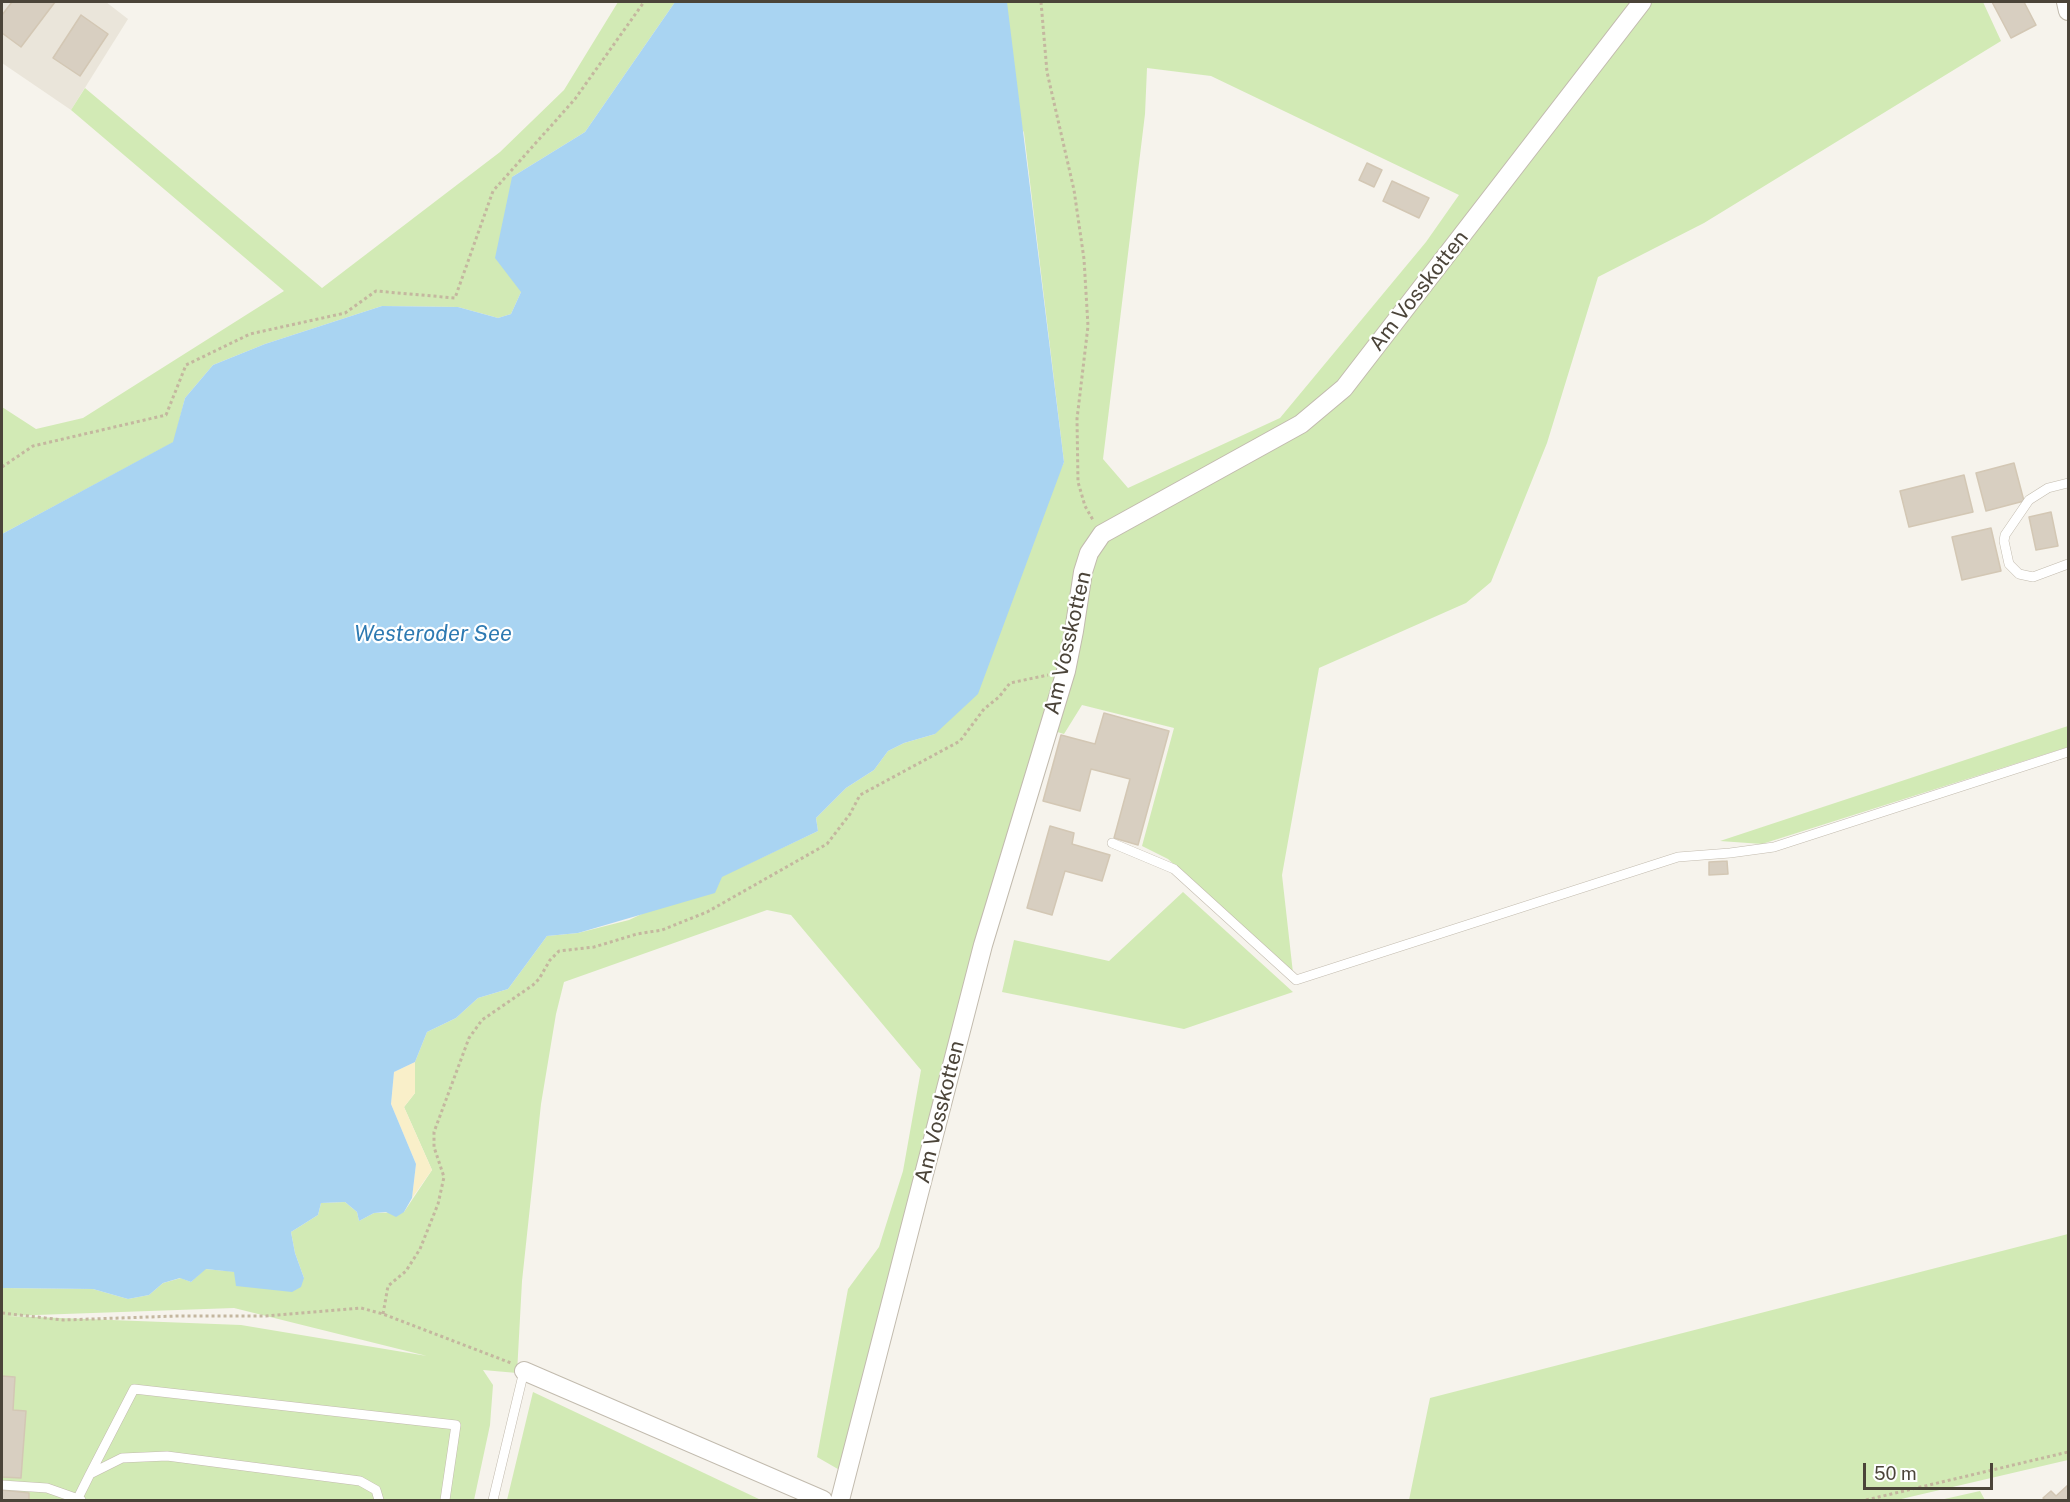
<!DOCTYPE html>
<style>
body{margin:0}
#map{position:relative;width:2070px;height:1502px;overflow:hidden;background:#f6f3ec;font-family:"Public Sans",sans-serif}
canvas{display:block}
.frame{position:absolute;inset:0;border:3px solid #4b4439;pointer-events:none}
.scale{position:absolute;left:1863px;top:1463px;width:130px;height:27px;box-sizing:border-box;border:3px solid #4b4439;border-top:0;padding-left:8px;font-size:18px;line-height:21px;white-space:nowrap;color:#4b4439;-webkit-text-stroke:4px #fff;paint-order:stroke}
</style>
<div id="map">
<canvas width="2070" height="1502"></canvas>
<div class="frame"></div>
<div class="scale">50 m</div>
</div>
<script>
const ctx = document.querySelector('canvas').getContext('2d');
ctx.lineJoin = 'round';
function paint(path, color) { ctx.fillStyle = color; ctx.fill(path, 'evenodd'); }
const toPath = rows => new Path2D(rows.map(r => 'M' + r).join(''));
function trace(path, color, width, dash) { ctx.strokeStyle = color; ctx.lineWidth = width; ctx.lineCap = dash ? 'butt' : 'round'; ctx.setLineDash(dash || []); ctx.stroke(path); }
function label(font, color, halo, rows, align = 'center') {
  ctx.font = font + ' "Public Sans",sans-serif'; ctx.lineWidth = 4.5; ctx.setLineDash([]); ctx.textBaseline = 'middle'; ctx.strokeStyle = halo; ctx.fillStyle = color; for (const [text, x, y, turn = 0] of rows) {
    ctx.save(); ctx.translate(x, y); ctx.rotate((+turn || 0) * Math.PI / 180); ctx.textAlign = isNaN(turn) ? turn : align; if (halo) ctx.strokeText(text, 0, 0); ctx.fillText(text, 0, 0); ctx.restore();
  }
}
paint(toPath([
 [2,2,106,2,128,19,71,110,2,63]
]), '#eae5da');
paint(toPath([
 [618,2,675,2,585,132,512,177,521,292,511,314,498,318,458,307,382,306,265,344,213,365,185,398,174,442,2,534,2,407,36,429,83,418,284,291,71,110,85,88,322,288,500,152,564,90],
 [991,2,1983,2,2001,41,1704,223,1598,277,1547,443,1491,582,1466,603,1319,668,1282,875,1293,973,1168,859,1142,846,1174,728,1082,705,1064,734,1041,727,850,1476,817,1457,848,1289,879,1247,903,1171,921,1070,791,915,767,910,564,982,556,1014,541,1104,522,1281,517,1373,483,1370,493,1385,490,1425,474,1500,2,1500,2,1288,93,1289,128,1299,149,1295,163,1283,181,1278,191,1282,205,1269,304,1278,295,1253,291,1232,318,1215,321,1203,345,1202,357,1212,359,1221,374,1213,404,1212,432,1170,404,1107,415,1093,415,1062,427,1032,456,1018,478,998,508,989,547,936,578,933,629,920,818,831,816,818,846,788,874,770,888,751,904,743,935,734,1064,462,1024,133,999,72],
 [1147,68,1211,76,1459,195,1426,242,1280,418,1128,488,1103,459,1145,114],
 [234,1308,427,1356,241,1325,8,1316],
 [2068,726,2068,747,1762,844,1720,841],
 [1183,892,1293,992,1184,1029,1002,992,1014,940,1109,961],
 [2068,1234,2068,1460,1897,1500,1409,1500,1430,1398],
 [533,1392,761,1500,507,1500],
 [1980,1491,1985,1500,1940,1500]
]), '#d2eab5');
paint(toPath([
 [415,1062,415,1093,404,1107,432,1170,412,1198,416,1164,391,1104,394,1072]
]), '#f9efc9');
paint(toPath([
 [675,2,1007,2,1064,462,978,694,935,734,904,743,888,751,874,770,846,788,816,818,818,831,722,877,715,893,578,933,547,936,508,989,478,998,456,1018,427,1032,415,1062,394,1072,391,1104,416,1164,412,1198,404,1212,396,1217,386,1212,374,1213,359,1221,357,1212,345,1202,321,1203,318,1215,291,1232,295,1253,304,1278,301,1287,292,1292,236,1286,234,1272,206,1269,191,1282,180,1278,163,1283,149,1295,128,1299,93,1289,2,1288,2,534,173,442,185,398,213,365,265,344,382,306,458,307,498,318,511,314,521,292,495,258,512,177,585,132]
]), '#a9d4f2');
const building = toPath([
 [12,2,55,2,21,47,2,33,2,15,12,2],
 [1992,2,2024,2,2036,25,2011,38,1992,2],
 [81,15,108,34,80,76,53,58,81,15],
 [1367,163,1382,170,1374,187,1359,180,1367,163],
 [1392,181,1429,198,1419,218,1383,201,1392,181],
 [2014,463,2024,501,1986,511,1976,473,2014,463],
 [1964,475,1973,512,1909,527,1900,491,1964,475],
 [2051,512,2058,546,2036,550,2029,517,2051,512],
 [1991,528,2001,571,1962,580,1952,537,1991,528],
 [1104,713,1169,731,1138,845,1114,838,1130,779,1091,769,1080,811,1043,801,1061,735,1095,744,1104,713],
 [1050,826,1074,833,1072,844,1110,855,1102,881,1065,871,1052,915,1027,908,1050,826],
 [1727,861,1728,874,1709,875,1709,862,1727,861],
 [2,1376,15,1377,13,1410,26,1411,21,1478,2,1477,2,1376],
 [2068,1485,2068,1500,2045,1500,2043,1498,2051,1491,2056,1496,2068,1485],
 [2,1490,29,1493,29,1500,2,1500,2,1490]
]);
paint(building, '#d8cfc1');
trace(building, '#d3c7b4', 1.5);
const service = toPath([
 [2068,483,2048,488,2029,500,2005,535,2004,541,2009,564,2019,574,2033,577,2068,564],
 [1112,843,1174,869,1296,980,1678,857,1730,853,1774,847,2068,752],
 [90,1474,134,1389,456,1425,445,1500],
 [2,1485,47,1488,81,1500],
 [77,1500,90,1474,122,1458,167,1456,360,1481,376,1490,379,1500],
 [493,1500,524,1371]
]);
const minor = toPath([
 [2066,2,2068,11],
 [524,1371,823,1500],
 [840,1500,983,945,1066,671,1074,631,1083,572,1089,553,1102,534,1301,424,1344,388,1642,2]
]);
trace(service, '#c2bbae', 10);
trace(minor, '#c2bbae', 20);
trace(toPath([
 [1041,2,1047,72,1074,190,1084,259,1088,326,1077,419,1078,482,1085,506,1093,520],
 [2,467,33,446,166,415,186,365,250,334,345,313,376,291,455,298,493,191,575,99,644,2],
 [2,1313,63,1320,177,1316,266,1316,361,1308,383,1314,511,1363],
 [383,1314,388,1286,406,1271,420,1249,438,1204,444,1177,434,1147,434,1132,469,1038,482,1020,533,985,539,979,550,960,559,951,594,947,637,934,662,930,707,912,827,844,850,814,860,795,960,741,984,709,999,697,1010,683,1048,675],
 [1866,1500,2068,1452]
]), '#c4b79f', 3, [3, 3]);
trace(service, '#fff', 9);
trace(minor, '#fff', 18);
label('21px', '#4b4439', '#fff', [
 ["Am Vosskotten",1419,291,-52],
 ["Am Vosskotten",1068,643,-77],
 ["Am Vosskotten",940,1112,-76]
]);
label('italic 22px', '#2e7ab2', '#fff', [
 ["Westeroder See",433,634]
]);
</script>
